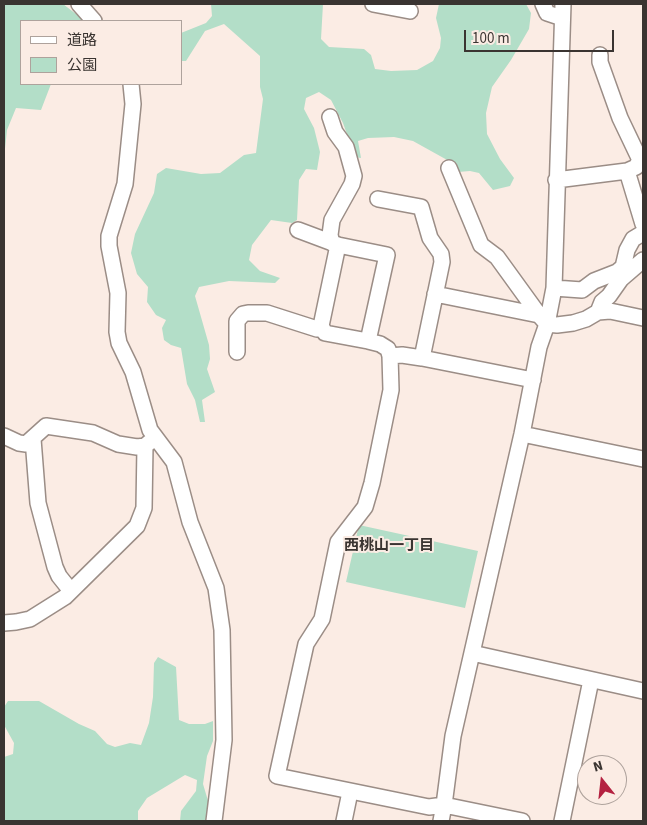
<!DOCTYPE html>
<meta charset="utf-8">
<style>
body{margin:0}
#map{position:relative;width:647px;height:825px;overflow:hidden;background:#fbece4;font-family:"Source Sans 3","Noto Sans JP",sans-serif}
canvas{display:block}
.frame{position:absolute;inset:0;border:5px solid #3a3431;pointer-events:none}
.legend{position:absolute;left:20px;top:20px;width:162px;height:65px;box-sizing:border-box;background:#fbece4;border:1px solid #aea29c;margin:0;padding:6px 9px;list-style:none;font-size:15px;color:#3a3431}
.legend li{display:flex;align-items:center;gap:10px;height:25px}
.legend b{width:25px;border:1px solid #aea29c}
.north{position:absolute;left:577px;top:755px;width:50px;height:50px;box-sizing:border-box;background:#fbece4;border:1px solid #aea29c;border-radius:50%;rotate:344deg;font-size:14px;font-weight:700;line-height:20px;text-align:center;color:#3a3431}
.north::after{content:'';display:block;margin:auto;width:18px;height:22px;background:#b42140;clip-path:polygon(50% 0,100% 100%,50% 72%,0 100%)}
.scale{position:absolute;left:464px;top:30px;width:150px;height:22px;box-sizing:border-box;border:2px solid #3a3431;border-top:0;padding-left:6px;font-size:15px;line-height:18px;white-space:nowrap;color:#3a3431;-webkit-text-stroke:4px #fbece4;paint-order:stroke}
</style>
<div id="map">
<canvas width="647" height="825"></canvas>
<div class="frame"></div>
<ul class="legend">
<li><b style="height:6px;background:#fff"></b>道路</li>
<li><b style="height:14px;background:#b3dec8"></b>公園</li>
</ul>
<div class="north">N</div>
<div class="scale">100 m</div>
</div>
<script>
const ctx = document.querySelector('canvas').getContext('2d');
ctx.lineJoin = 'round';
function paint(path, color) { ctx.fillStyle = color; ctx.fill(path, 'evenodd'); }
const toPath = rows => new Path2D(rows.map(r => 'M' + r).join(''));
function trace(path, color, width, dash) { ctx.strokeStyle = color; ctx.lineWidth = width; ctx.lineCap = dash ? 'butt' : 'round'; ctx.setLineDash(dash || []); ctx.stroke(path); }
function label(font, color, halo, rows, align = 'center') {
  ctx.font = font + ' "Source Sans 3","Noto Sans JP",sans-serif'; ctx.lineWidth = 4; ctx.setLineDash([]); ctx.textBaseline = 'middle'; ctx.strokeStyle = halo; ctx.fillStyle = color; for (const [text, x, y, turn = 0] of rows) {
    ctx.save(); ctx.translate(x, y); ctx.rotate((+turn || 0) * Math.PI / 180); ctx.textAlign = isNaN(turn) ? turn : align; if (halo) ctx.strokeText(text, 0, 0); ctx.fillText(text, 0, 0); ctx.restore();
  }
}
paint(toPath([
 [4,4,63,4,85,21,21,21,21,84,51,84,41,110,16,108,7,130,4,158],
 [211,4,323,4,321,39,329,47,364,49,371,55,375,69,391,71,417,70,433,61,440,48,441,38,436,18,439,4,526,4,531,13,529,29,511,60,492,87,486,113,487,134,500,159,514,178,510,186,493,190,479,173,470,171,458,172,449,161,413,141,394,137,368,138,358,141,361,158,355,157,343,123,331,100,319,92,306,98,304,109,314,128,320,152,317,170,306,169,299,180,297,220,292,223,271,220,252,245,249,260,260,271,280,278,275,283,229,281,199,287,195,296,209,345,210,359,207,369,215,392,202,400,205,422,200,422,195,400,187,384,181,348,171,345,164,340,162,328,166,320,156,315,147,302,148,287,137,274,131,253,135,234,154,193,157,174,166,168,201,174,220,173,244,155,256,153,263,99,260,87,260,56,224,24,205,31,186,61,181,61,181,33,206,23,212,16],
 [359,525,478,551,465,608,346,582],
 [158,657,176,667,179,720,189,724,205,724,213,721,213,741,207,756,203,784,209,804,206,821,180,821,181,811,196,791,197,780,185,775,147,798,138,811,138,821,4,821,4,757,13,754,14,743,4,725,4,707,8,701,39,701,79,724,95,731,107,744,115,747,130,743,141,745,149,723,153,697,154,663]
]), '#b3dec8');
const minor = toPath([
 [79,4,94,21],
 [373,4,410,11],
 [543,4,547,13,562,18],
 [600,55,600,62,620,118,640,160,636,167,627,171],
 [131,84,133,104,125,184,109,236,109,246,118,293,117,332,119,343,133,372,150,430,174,462,190,522,216,588,222,630,224,740,214,821],
 [330,117,335,132,346,147,354,176,352,184,332,220,330,235,332,243],
 [449,168,481,245,497,257,539,315],
 [556,180,627,171,643,224],
 [378,199,421,207,430,238,441,254,442,262,422,358],
 [298,230,338,245],
 [338,245,387,255,368,341,325,333,321,326,338,245],
 [554,288,582,290,594,281,617,272,623,267,627,250,633,239,643,233],
 [435,294,539,315,547,324,557,325,573,323,586,319,598,312,610,311,643,318],
 [598,312,602,302,609,296,621,279,643,260],
 [368,341,380,344,388,349,390,356,402,355,422,358,533,380],
 [237,352,237,321,243,314,248,313,267,313,317,329,322,329],
 [390,356,391,390,372,483,365,507,338,542,322,619,306,644,277,776,429,807,444,805,522,821],
 [522,434,643,459],
 [4,436,19,443,26,444,46,426,93,433,118,444,137,447,145,446,151,441],
 [33,439,38,503,55,567,59,576,71,591],
 [4,623,16,622,30,619,65,597,137,526,144,508,145,446],
 [472,653,643,691],
 [344,821,350,792],
 [441,821,444,805,453,736,522,434,539,347,547,324,554,288,563,4],
 [562,821,591,680]
]);
trace(minor, '#9b8d86', 18);
trace(minor, '#fff', 15);
label('bold 15px', '#3a3431', '#fbece4', [
 ["西桃山一丁目",389,547]
]);
</script>
